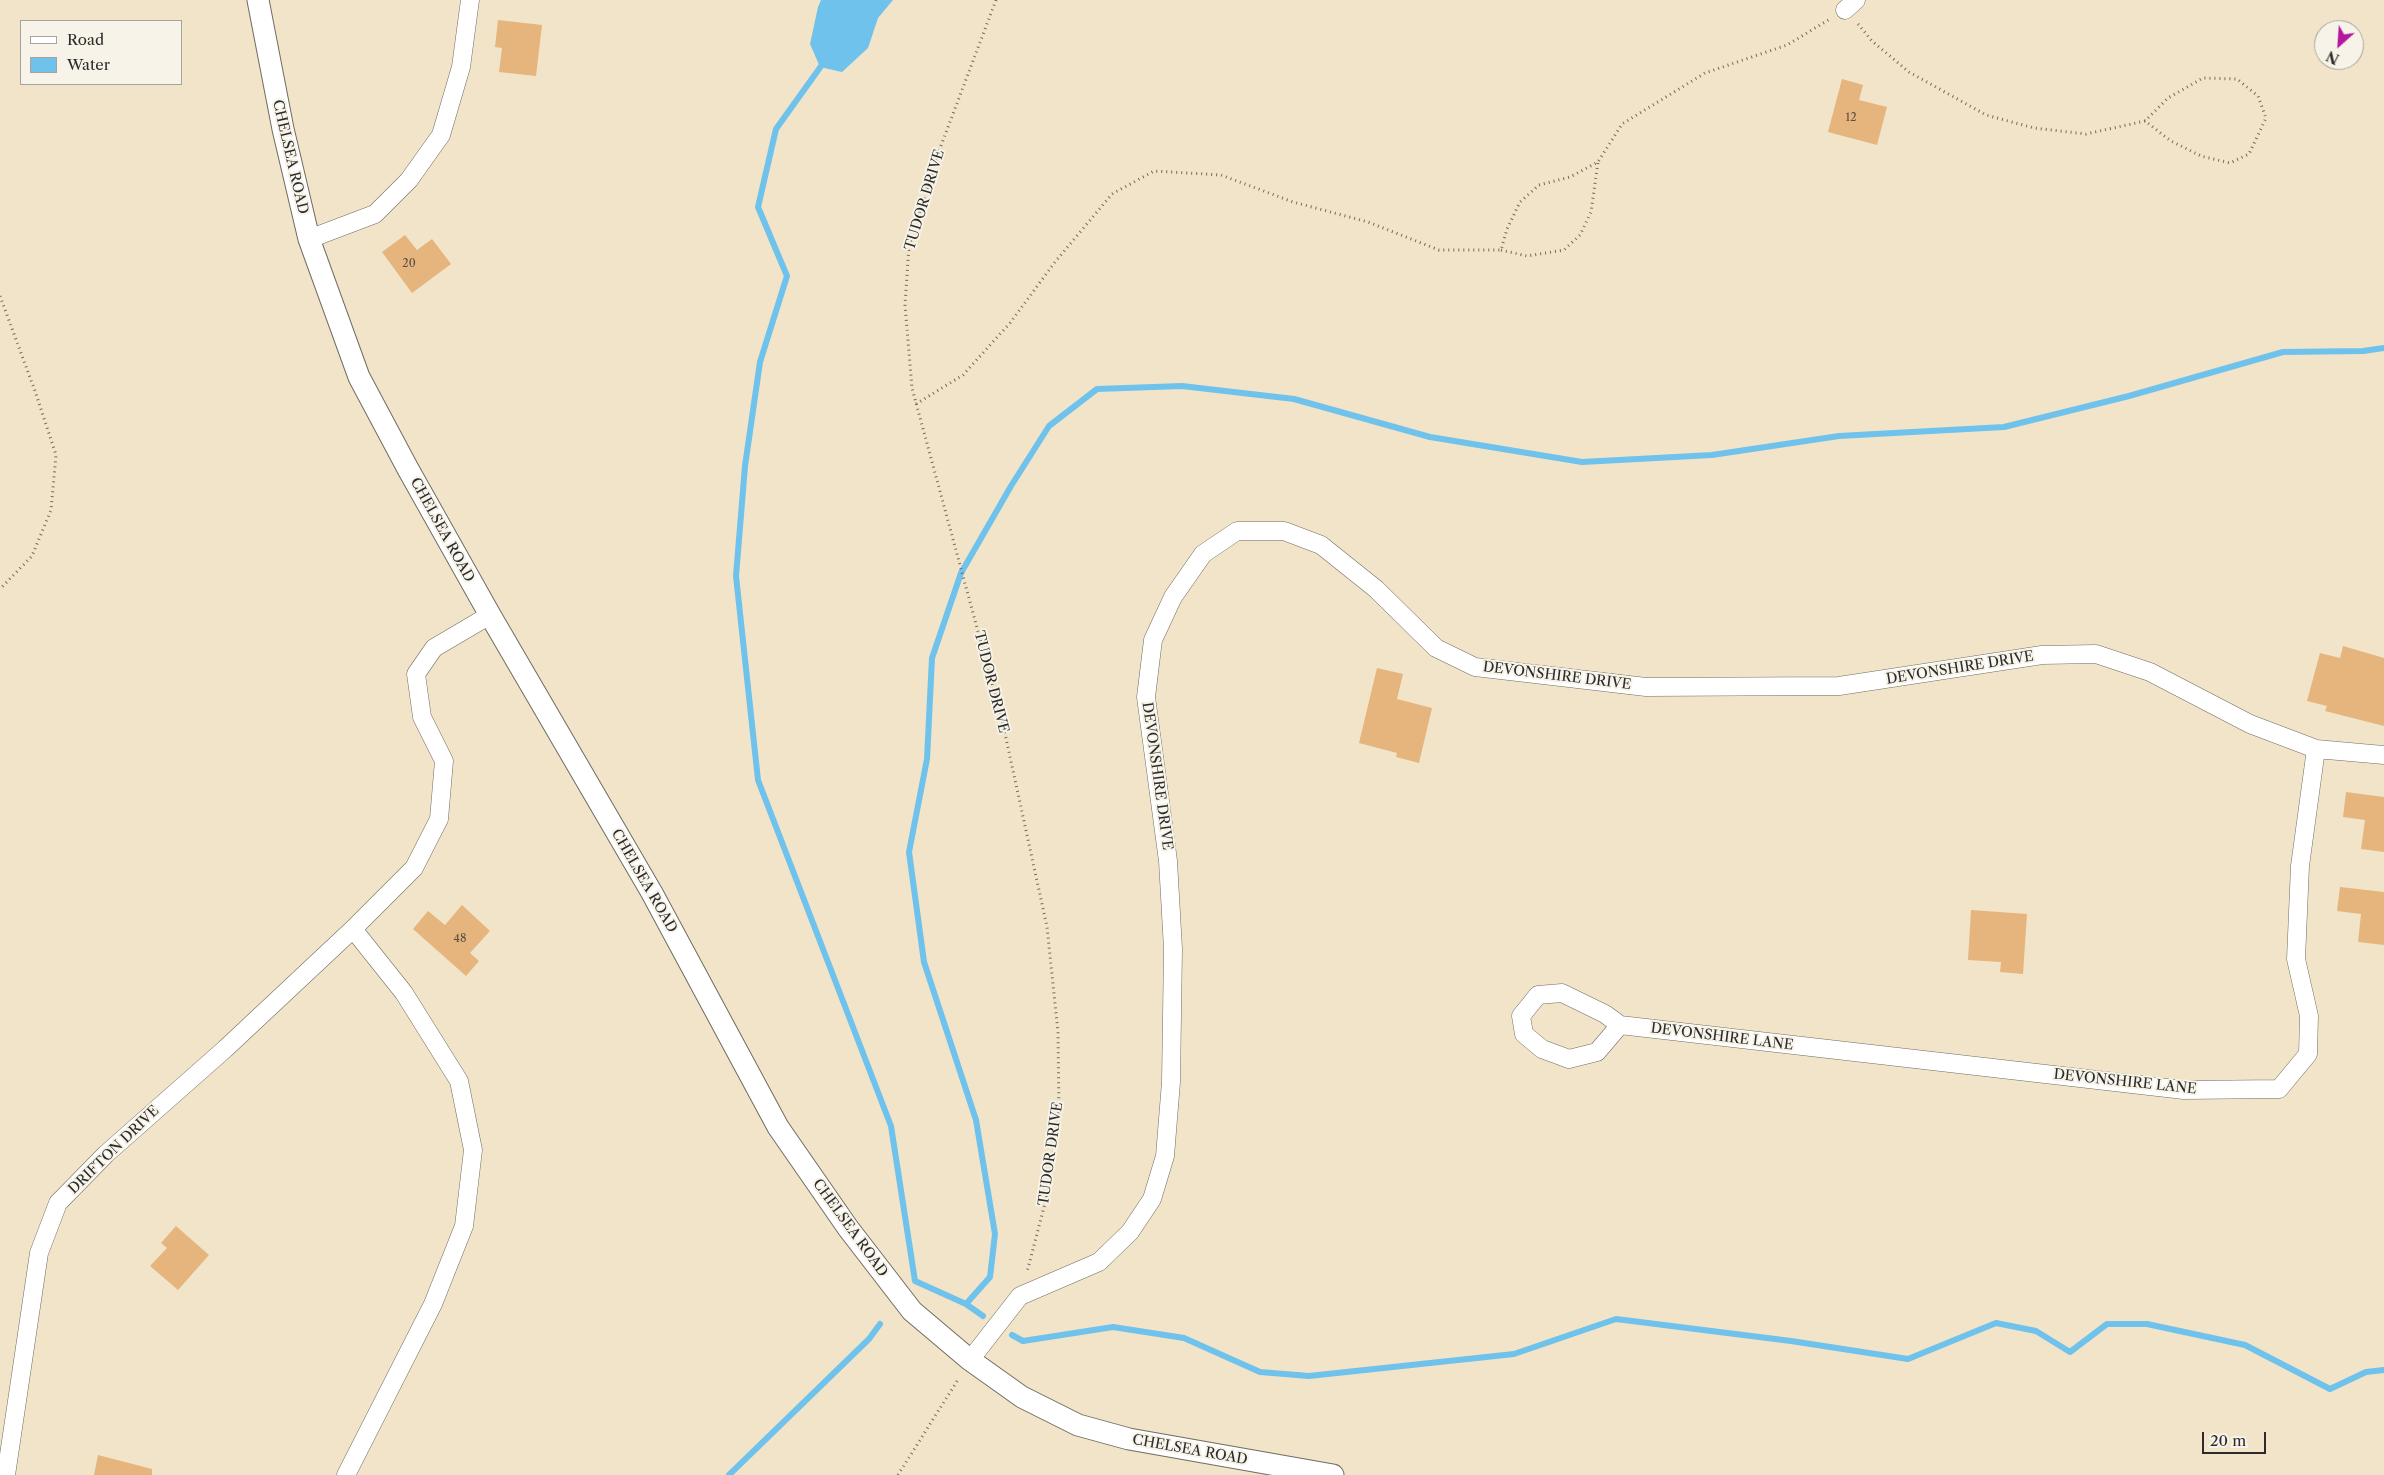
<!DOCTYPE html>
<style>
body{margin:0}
#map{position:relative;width:2384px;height:1475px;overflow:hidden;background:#f1e4c9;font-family:"Libre Caslon Text",serif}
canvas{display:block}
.legend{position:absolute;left:20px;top:20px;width:162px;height:65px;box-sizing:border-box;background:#f7f3e8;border:1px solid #a5a39c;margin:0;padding:6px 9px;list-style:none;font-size:15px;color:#2b2b2b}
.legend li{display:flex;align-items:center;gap:10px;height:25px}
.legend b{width:25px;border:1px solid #a5a39c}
.north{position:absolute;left:2314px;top:20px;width:50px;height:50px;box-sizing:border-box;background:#f7f3e8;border:1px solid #a5a39c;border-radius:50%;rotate:206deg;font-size:14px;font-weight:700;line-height:20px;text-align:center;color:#2b2b2b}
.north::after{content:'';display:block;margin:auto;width:18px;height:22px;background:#b5179e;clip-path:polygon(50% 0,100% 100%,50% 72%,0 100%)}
.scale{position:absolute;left:2202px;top:1432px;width:64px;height:22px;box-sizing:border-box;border:2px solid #2b2b2b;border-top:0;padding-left:6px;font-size:15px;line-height:18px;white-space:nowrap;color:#2b2b2b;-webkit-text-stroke:4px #f7f3e8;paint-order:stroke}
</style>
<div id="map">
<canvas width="2384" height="1475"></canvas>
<ul class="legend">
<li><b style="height:6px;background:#fff"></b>Road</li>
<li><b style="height:14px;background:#6fc2eb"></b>Water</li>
</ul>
<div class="north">N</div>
<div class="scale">20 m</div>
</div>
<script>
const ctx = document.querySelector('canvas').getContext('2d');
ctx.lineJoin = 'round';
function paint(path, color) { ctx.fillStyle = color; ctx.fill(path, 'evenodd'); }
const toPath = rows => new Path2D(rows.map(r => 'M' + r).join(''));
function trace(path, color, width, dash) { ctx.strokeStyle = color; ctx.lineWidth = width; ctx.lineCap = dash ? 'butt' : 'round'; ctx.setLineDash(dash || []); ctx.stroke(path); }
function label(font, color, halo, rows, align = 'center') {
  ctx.font = font + ' "Libre Caslon Text",serif'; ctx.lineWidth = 4; ctx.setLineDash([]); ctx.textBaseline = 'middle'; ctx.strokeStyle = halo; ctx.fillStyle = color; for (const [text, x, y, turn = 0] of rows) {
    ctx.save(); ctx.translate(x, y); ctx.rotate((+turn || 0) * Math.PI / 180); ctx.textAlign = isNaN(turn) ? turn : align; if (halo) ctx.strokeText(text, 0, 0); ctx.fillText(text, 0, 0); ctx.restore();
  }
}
paint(toPath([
 [821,0,893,0,878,18,868,48,842,72,820,67,810,44,818,7]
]), '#6fc2eb');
trace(toPath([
 [824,62,776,129,758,207,787,276,760,362,745,466,736,576,758,780,891,1126,915,1281,966,1304,990,1277,995,1234,976,1120,924,962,909,852,927,759,932,658,961,573,1011,486,1049,426,1097,389,1182,386,1294,399,1430,437,1582,462,1712,455,1839,436,2004,427,2129,396,2283,352,2363,351,2384,348],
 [966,1304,983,1316],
 [1012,1335,1023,1341,1113,1327,1184,1338,1260,1372,1309,1376,1514,1354,1616,1319,1791,1341,1908,1359,1996,1323,2036,1331,2070,1352,2107,1324,2147,1324,2245,1345,2330,1389,2366,1372,2384,1370],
 [729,1475,869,1339,880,1324]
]), '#6fc2eb', 6);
paint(toPath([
 [498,20,542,25,536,76,499,72,502,48,495,47],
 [1842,79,1863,85,1859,100,1887,107,1877,145,1828,132],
 [405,235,417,250,432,239,451,264,412,293,382,252],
 [2343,646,2384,658,2384,726,2325,711,2327,706,2307,701,2320,653,2340,658],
 [1377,668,1403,674,1397,699,1432,708,1419,763,1396,757,1397,753,1359,743],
 [2346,792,2384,797,2384,852,2361,849,2365,820,2343,817],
 [2340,887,2384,892,2384,945,2358,942,2361,914,2337,911],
 [462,905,490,931,470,953,479,961,466,976,413,929,428,911,445,925],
 [1971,910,2027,914,2023,974,2000,972,2001,962,1968,960],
 [176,1226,209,1255,178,1290,150,1266,167,1248,161,1243],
 [98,1455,152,1469,152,1475,94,1475]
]), '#e5b57d');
const minor = toPath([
 [1845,10,1856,0],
 [309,239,375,214,409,180,441,135,461,67,470,0],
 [1620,1025,1597,1052,1569,1059,1542,1049,1524,1034,1521,1016,1538,995,1562,993,1605,1014,1620,1025,2184,1090,2279,1089,2308,1054,2309,1016,2296,959,2300,866,2316,749],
 [970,1360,1020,1296,1099,1262,1130,1232,1152,1199,1165,1156,1171,1082,1173,949,1168,861,1146,697,1153,640,1173,597,1203,554,1237,531,1284,531,1321,545,1376,589,1436,648,1475,667,1646,687,1839,686,2042,655,2096,654,2150,672,2250,724,2316,749,2384,755],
 [6,1475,39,1253,58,1203,106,1154,225,1049,353,929,414,868,439,819,444,761,422,717,416,674,434,648,490,615],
 [346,1475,433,1304,464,1226,473,1150,459,1081,404,993,353,929]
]);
const tertiary = toPath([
 [258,0,283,129,309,239,359,377,408,469,490,615,652,893,778,1127,848,1228,912,1311,970,1360,1022,1397,1078,1425,1129,1439,1333,1475]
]);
trace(minor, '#706c62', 19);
trace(tertiary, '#706c62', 23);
trace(toPath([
 [996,0,939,151,909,246,905,305,912,388,1002,720,1047,927,1058,1032,1059,1114,1049,1188,1027,1272],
 [1858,24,1872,41,1909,72,1986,115,2034,128,2086,134,2145,121,2171,141,2201,156,2230,163,2249,154,2266,118,2258,96,2237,79,2203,78,2168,98,2145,121],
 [1501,250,1527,256,1564,250,1580,235,1591,212,1598,162],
 [0,296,35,391,56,455,51,510,32,556,0,589],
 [916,404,963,375,1010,323,1055,262,1112,194,1154,171,1221,175,1293,202,1368,222,1439,250,1501,250,1507,229,1520,202,1539,185,1570,177,1598,162,1622,124,1705,73,1787,45,1830,19],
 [898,1475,959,1378]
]), '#706c62', 3, [1, 4]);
trace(minor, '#fff', 18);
trace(tertiary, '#fff', 21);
label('11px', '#5a4e40', null, [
 ["12",1851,118],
 ["20",409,264],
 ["48",460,939]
]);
label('14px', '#2b2b2b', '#f7f3e8', [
 ["CHELSEA ROAD",290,157,77],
 ["TUDOR DRIVE",925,200,-73],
 ["CHELSEA ROAD",442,530,61],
 ["DEVONSHIRE DRIVE",1960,668,-9],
 ["DEVONSHIRE DRIVE",1557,676,7],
 ["TUDOR DRIVE",991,682,76],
 ["DEVONSHIRE DRIVE",1157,776,82],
 ["CHELSEA ROAD",644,881,60],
 ["DEVONSHIRE LANE",1722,1037,7],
 ["DEVONSHIRE LANE",2125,1082,6],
 ["DRIFTON DRIVE",114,1150,-44],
 ["TUDOR DRIVE",1051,1154,-82],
 ["CHELSEA ROAD",850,1228,54],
 ["CHELSEA ROAD",1190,1450,10]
]);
</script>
